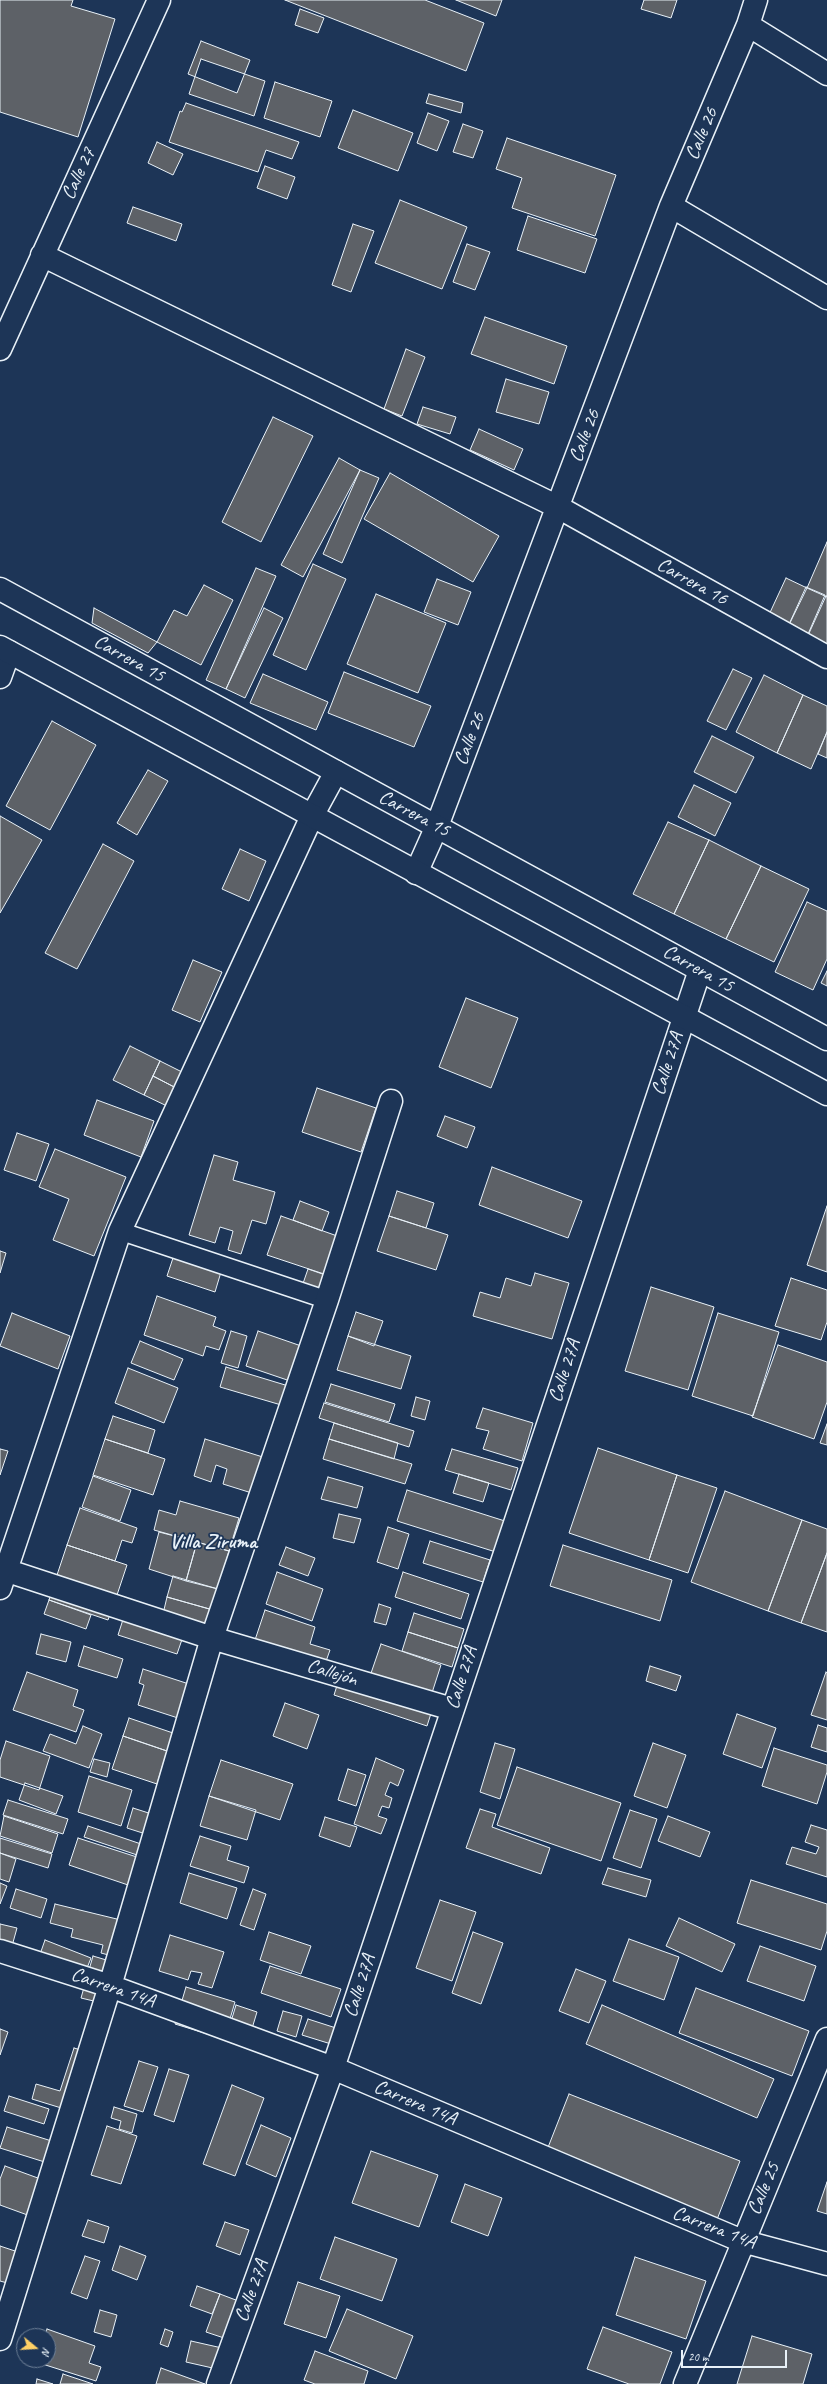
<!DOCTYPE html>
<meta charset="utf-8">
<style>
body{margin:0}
#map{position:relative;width:827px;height:2384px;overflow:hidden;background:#1d3557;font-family:Caveat,sans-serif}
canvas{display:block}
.north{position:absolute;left:16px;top:2328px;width:40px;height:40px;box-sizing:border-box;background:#1d3557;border:1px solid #6e8097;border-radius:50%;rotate:108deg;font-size:11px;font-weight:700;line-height:16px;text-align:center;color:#e8f1f8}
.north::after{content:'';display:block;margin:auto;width:14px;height:18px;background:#ffd166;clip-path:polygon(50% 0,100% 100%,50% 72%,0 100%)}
.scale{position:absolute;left:681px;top:2350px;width:106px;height:18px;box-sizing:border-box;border:2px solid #e8f1f8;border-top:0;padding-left:5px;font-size:12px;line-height:14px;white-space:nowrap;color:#e8f1f8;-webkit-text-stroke:3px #1d3557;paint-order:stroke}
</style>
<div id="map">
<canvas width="827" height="2384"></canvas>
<div class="north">N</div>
<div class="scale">20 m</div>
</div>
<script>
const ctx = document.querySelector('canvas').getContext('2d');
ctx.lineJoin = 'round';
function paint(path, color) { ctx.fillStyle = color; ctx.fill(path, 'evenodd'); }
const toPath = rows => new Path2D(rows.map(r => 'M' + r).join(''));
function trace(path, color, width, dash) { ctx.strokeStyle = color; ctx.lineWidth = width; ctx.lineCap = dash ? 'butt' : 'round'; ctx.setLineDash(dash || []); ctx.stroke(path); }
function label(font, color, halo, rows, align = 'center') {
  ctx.font = font + ' Caveat,sans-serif'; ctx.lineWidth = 3.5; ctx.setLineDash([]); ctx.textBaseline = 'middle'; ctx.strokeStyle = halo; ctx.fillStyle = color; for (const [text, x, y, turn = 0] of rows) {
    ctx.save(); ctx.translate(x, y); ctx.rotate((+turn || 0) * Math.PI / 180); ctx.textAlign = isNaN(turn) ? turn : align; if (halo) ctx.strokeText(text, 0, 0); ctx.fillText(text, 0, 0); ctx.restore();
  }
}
const building = toPath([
 [0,0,73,0,71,6,115,19,78,137,0,112,0,0],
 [285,0,425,0,484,23,466,71,285,0],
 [456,0,502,0,496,16,456,0],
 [644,0,677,0,671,18,641,9,644,0],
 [300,9,324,18,318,33,295,25,300,9],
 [201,41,250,60,237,93,188,74,201,41],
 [201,59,265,81,254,116,189,94,201,59],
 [275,82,332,101,320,137,264,118,275,82],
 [429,94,463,103,461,113,426,103,429,94],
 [186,103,299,142,292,159,266,150,258,172,169,142,180,111,182,112,186,103],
 [353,110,413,133,398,171,338,148,353,110],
 [428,113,449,121,437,151,417,143,428,113],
 [463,124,483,131,473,158,453,152,463,124],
 [507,138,616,175,595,236,512,208,522,178,496,169,507,138],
 [157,142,183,154,173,175,148,163,157,142],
 [265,166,295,177,287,199,257,188,265,166],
 [400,200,467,227,442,289,375,263,400,200],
 [133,207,182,224,176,241,127,223,133,207],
 [528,216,597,239,585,273,517,250,528,216],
 [353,224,374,231,351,292,332,285,353,224],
 [467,244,490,252,475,290,453,282,467,244],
 [485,317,567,346,554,384,471,354,485,317],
 [406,349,425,357,402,416,384,409,406,349],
 [506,379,549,392,539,424,496,412,506,379],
 [423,407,456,417,450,434,417,424,423,407],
 [273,417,313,436,261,542,222,522,273,417],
 [479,429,523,449,514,470,470,450,479,429],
 [339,458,360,470,303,577,281,565,339,458],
 [360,470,379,478,342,563,323,554,360,470],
 [390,473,499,536,473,582,364,519,390,473],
 [827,542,827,597,807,588,827,542],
 [313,564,346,579,306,670,273,655,313,564],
 [256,568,276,576,226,689,206,680,256,568],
 [786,578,807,588,787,629,767,619,786,578],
 [437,579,471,592,458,625,424,612,437,579],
 [204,585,233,600,201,665,157,642,174,610,187,616,204,585],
 [806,587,825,595,805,641,785,633,806,587],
 [376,594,446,623,418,693,347,664,376,594],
 [826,596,827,596,827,650,805,642,826,596],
 [94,608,157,642,148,653,92,623,94,608],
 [264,608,283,618,245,698,226,689,264,608],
 [733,669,752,678,726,730,707,721,733,669],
 [344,672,431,706,414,747,328,713,344,672],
 [263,674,328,702,316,730,250,703,263,674],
 [764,675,803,695,777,753,736,732,764,675],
 [803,695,827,706,827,732,811,769,777,753,803,695],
 [52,721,96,745,50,830,6,806,52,721],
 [827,732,827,758,818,754,827,732],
 [712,736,754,757,736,793,694,772,712,736],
 [148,770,168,781,137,835,117,823,148,770],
 [694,785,731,803,715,836,678,817,694,785],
 [0,816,42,840,0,913,0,816],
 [668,822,709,840,674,914,633,894,668,822],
 [709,840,761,866,726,939,674,914,709,840],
 [103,844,134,861,77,969,45,953,103,844],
 [240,849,266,861,249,901,222,889,240,849],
 [761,866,809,889,774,962,726,939,761,866],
 [807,902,827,911,827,959,813,990,775,972,807,902],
 [193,960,222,972,200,1022,172,1010,193,960],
 [827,971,827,986,821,983,827,971],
 [466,998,518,1018,491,1088,439,1067,466,998],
 [130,1046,160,1061,144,1095,113,1080,130,1046],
 [160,1061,186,1074,178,1089,153,1076,160,1061],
 [153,1076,178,1089,169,1107,144,1095,153,1076],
 [317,1088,376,1108,361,1152,302,1132,317,1088],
 [97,1100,154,1121,141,1157,84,1135,97,1100],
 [445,1116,475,1127,467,1148,437,1136,445,1116],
 [17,1133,49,1144,36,1181,4,1170,17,1133],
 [55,1149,126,1177,94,1256,53,1240,69,1199,39,1187,55,1149],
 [214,1155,238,1162,233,1180,275,1192,266,1224,252,1220,241,1254,228,1250,233,1231,220,1227,215,1243,189,1235,214,1155],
 [492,1167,582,1201,568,1238,479,1205,492,1167],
 [397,1191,434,1203,426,1228,389,1216,397,1191],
 [300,1201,329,1212,322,1231,293,1220,300,1201],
 [827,1206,827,1272,807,1265,827,1206],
 [281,1216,340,1237,327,1275,267,1255,281,1216],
 [389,1216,448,1235,436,1270,377,1251,389,1216],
 [0,1251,6,1253,0,1273,0,1251],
 [174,1255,221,1272,215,1292,167,1276,174,1255],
 [308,1269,331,1277,322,1304,299,1295,308,1269],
 [535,1273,569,1283,552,1339,473,1316,480,1292,500,1298,506,1278,531,1286,535,1273],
 [791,1278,827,1290,827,1322,821,1340,775,1326,791,1278],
 [651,1287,714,1307,688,1390,625,1371,651,1287],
 [157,1296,216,1317,213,1326,226,1331,219,1350,206,1346,203,1356,144,1335,157,1296],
 [356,1312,383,1321,374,1346,348,1336,356,1312],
 [12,1313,70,1336,58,1369,0,1346,12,1313],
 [718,1313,779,1332,753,1416,692,1396,718,1313],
 [231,1331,247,1336,238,1368,221,1363,231,1331],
 [258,1331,307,1348,296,1383,246,1366,258,1331],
 [348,1336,411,1356,401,1389,337,1370,348,1336],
 [140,1341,183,1359,174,1380,131,1363,140,1341],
 [778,1345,827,1362,827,1402,814,1439,752,1417,778,1345],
 [226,1367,295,1388,288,1407,220,1387,226,1367],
 [128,1368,178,1388,164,1423,115,1403,128,1368],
 [331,1384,395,1404,389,1422,325,1402,331,1384],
 [416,1397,430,1401,425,1420,411,1416,416,1397],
 [324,1403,414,1431,409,1447,319,1418,324,1403],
 [483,1408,533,1423,522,1461,483,1449,489,1431,476,1428,483,1408],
 [113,1416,155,1430,148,1453,105,1439,113,1416],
 [334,1423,398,1443,394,1459,329,1439,334,1423],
 [827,1424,827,1445,820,1443,827,1424],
 [105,1439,165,1459,153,1495,93,1475,105,1439],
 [205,1439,266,1458,255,1494,223,1484,227,1469,216,1465,211,1482,194,1476,205,1439],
 [329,1439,412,1464,405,1484,323,1459,329,1439],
 [598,1448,677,1475,649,1560,569,1533,598,1448],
 [0,1449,8,1451,0,1475,0,1449],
 [452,1449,518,1468,511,1490,445,1470,452,1449],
 [459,1474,489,1483,483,1502,453,1493,459,1474],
 [677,1475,717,1488,688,1573,649,1560,677,1475],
 [93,1476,131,1490,120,1521,82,1507,93,1476],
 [328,1477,363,1487,357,1508,321,1499,328,1477],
 [407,1490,508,1522,499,1553,397,1521,407,1490],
 [725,1491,802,1520,768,1611,691,1582,725,1491],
 [180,1501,239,1518,229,1551,154,1530,159,1510,176,1515,180,1501],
 [80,1508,137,1528,132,1543,122,1540,115,1561,67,1545,80,1508],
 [339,1514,361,1519,354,1543,333,1538,339,1514],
 [802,1520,827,1529,827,1553,801,1623,768,1611,802,1520],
 [388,1527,409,1534,398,1569,377,1562,388,1527],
 [159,1532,197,1542,186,1581,149,1569,159,1532],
 [430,1541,490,1560,483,1582,423,1563,430,1541],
 [197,1542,229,1551,218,1589,186,1581,197,1542],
 [67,1545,127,1565,117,1595,57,1575,67,1545],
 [563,1545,672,1580,660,1621,550,1586,563,1545],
 [286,1547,315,1558,308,1576,279,1565,286,1547],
 [827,1553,827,1632,801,1623,827,1553],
 [277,1572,323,1589,312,1621,266,1604,277,1572],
 [403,1572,469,1594,461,1619,395,1597,403,1572],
 [57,1575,117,1595,108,1620,49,1600,57,1575],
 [173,1576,218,1589,213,1610,167,1597,173,1576],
 [167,1597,213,1610,208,1626,163,1614,167,1597],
 [49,1600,91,1615,86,1629,44,1614,49,1600],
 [128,1604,188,1622,177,1654,118,1635,128,1604],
 [379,1604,391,1608,386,1625,374,1622,379,1604],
 [265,1610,315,1627,310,1644,330,1650,324,1667,254,1643,265,1610],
 [414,1613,464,1629,458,1648,408,1632,414,1613],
 [408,1632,458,1648,452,1667,402,1651,408,1632],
 [41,1634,71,1642,66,1662,36,1654,41,1634],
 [381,1644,441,1665,430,1699,369,1679,381,1644],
 [84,1646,123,1659,117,1678,78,1666,84,1646],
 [650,1666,681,1676,676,1691,646,1681,650,1666],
 [143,1669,192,1685,181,1719,138,1705,144,1685,139,1683,143,1669],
 [27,1672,78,1690,73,1706,84,1710,76,1732,13,1710,27,1672],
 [826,1672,827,1673,827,1720,811,1715,826,1672],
 [341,1673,434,1704,427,1726,334,1695,341,1673],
 [285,1703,319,1715,307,1749,273,1736,285,1703],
 [737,1714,776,1728,762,1768,723,1754,737,1714],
 [129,1718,173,1733,167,1751,123,1736,129,1718],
 [818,1725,827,1728,827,1752,811,1747,818,1725],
 [83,1726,102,1734,89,1768,43,1751,50,1734,76,1744,83,1726],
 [123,1736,167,1751,157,1784,112,1769,123,1736],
 [6,1741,50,1756,39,1790,0,1777,0,1760,6,1741],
 [495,1743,515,1749,500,1799,480,1792,495,1743],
 [653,1743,686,1755,667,1808,634,1796,653,1743],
 [774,1748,827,1765,827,1772,817,1804,762,1786,774,1748],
 [376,1758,404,1770,398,1786,390,1782,385,1795,392,1798,389,1808,382,1806,378,1816,387,1819,381,1834,354,1824,376,1758],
 [94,1759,110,1763,107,1777,90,1772,94,1759],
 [221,1760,293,1784,280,1820,209,1796,221,1760],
 [517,1767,621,1803,601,1861,497,1825,517,1767],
 [348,1769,366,1775,356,1806,338,1800,348,1769],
 [89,1776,132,1790,121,1826,78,1812,89,1776],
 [25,1783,63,1796,56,1814,19,1800,25,1783],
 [209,1796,256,1810,247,1840,200,1826,209,1796],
 [8,1800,68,1819,63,1834,3,1815,8,1800],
 [133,1808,158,1816,152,1836,127,1828,133,1808],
 [480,1809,496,1814,492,1827,550,1848,541,1874,466,1848,480,1809],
 [630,1810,657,1819,641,1868,613,1858,630,1810],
 [4,1816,58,1834,52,1853,0,1836,4,1816],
 [668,1816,710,1832,700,1857,658,1841,668,1816],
 [325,1817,357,1827,350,1847,319,1836,325,1817],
 [811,1825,827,1830,827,1877,786,1864,792,1847,816,1854,819,1847,805,1842,811,1825],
 [88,1826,144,1845,140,1856,84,1837,88,1826],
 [200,1836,231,1846,227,1860,249,1867,244,1883,190,1866,200,1836],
 [0,1838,52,1854,48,1868,0,1853,0,1838],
 [78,1838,143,1859,134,1887,69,1865,78,1838],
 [0,1853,16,1859,9,1882,0,1879,0,1853],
 [608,1868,651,1880,646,1897,602,1884,608,1868],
 [189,1873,237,1888,227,1919,180,1903,189,1873],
 [751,1880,827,1904,827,1931,821,1950,737,1923,751,1880],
 [0,1883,7,1886,0,1904,0,1883],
 [16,1889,47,1899,41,1918,10,1908,16,1889],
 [253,1889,266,1894,254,1930,240,1925,253,1889],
 [440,1900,476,1912,452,1981,416,1968,440,1900],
 [55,1904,125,1921,116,1957,101,1953,103,1945,71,1937,73,1929,50,1923,55,1904],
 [679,1918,735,1944,722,1972,666,1946,679,1918],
 [0,1924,17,1928,7,1964,0,1962,0,1924],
 [269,1932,311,1946,301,1974,260,1960,269,1932],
 [473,1932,503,1943,481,2004,452,1993,473,1932],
 [170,1935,224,1952,212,1988,198,1984,202,1973,191,1971,188,1980,159,1971,170,1935],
 [629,1939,679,1957,664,2000,613,1981,629,1939],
 [45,1940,91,1958,83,1978,38,1960,45,1940],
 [760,1946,816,1966,804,2001,747,1981,760,1946],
 [93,1956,113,1962,102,2003,81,1998,93,1956],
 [270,1966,341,1989,331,2017,261,1993,270,1966],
 [576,1969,606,1981,589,2023,559,2011,576,1969],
 [186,1987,235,2002,224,2039,175,2024,186,1987],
 [696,1988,809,2031,792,2076,679,2033,696,1988],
 [236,2005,257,2012,247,2045,226,2038,236,2005],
 [602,2005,774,2079,757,2118,586,2044,602,2005],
 [283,2011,302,2016,296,2037,277,2031,283,2011],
 [308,2019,336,2028,331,2044,302,2035,308,2019],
 [0,2029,8,2032,0,2055,0,2029],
 [74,2048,91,2053,71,2111,32,2099,36,2084,60,2091,74,2048],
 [139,2061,158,2067,143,2112,124,2106,139,2061],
 [169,2069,189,2075,174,2122,154,2115,169,2069],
 [232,2085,264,2098,235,2176,203,2164,232,2085],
 [569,2094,740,2161,716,2222,545,2155,569,2094],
 [9,2096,49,2109,44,2124,4,2111,9,2096],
 [114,2107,137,2114,132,2133,119,2129,121,2121,111,2118,114,2107],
 [261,2125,291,2138,276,2177,246,2164,261,2125],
 [107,2126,137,2136,121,2184,91,2175,107,2126],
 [7,2127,58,2143,51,2164,0,2148,7,2127],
 [371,2151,438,2175,419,2227,352,2203,371,2151],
 [5,2166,46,2181,33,2217,0,2205,0,2179,5,2166],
 [827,2182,827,2214,817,2211,827,2182],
 [465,2184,502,2198,488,2236,451,2222,465,2184],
 [88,2220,109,2227,104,2243,82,2236,88,2220],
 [225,2222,249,2230,240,2255,216,2246,225,2222],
 [335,2237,397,2259,382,2301,320,2279,335,2237],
 [0,2246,21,2253,11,2284,0,2281,0,2246],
 [120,2246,146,2256,137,2280,112,2270,120,2246],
 [85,2256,100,2261,87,2299,71,2293,85,2256],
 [635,2257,706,2281,686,2339,616,2315,635,2257],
 [298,2282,340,2296,326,2338,284,2324,298,2282],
 [197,2286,220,2294,212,2314,190,2306,197,2286],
 [220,2294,241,2302,227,2339,206,2332,220,2294],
 [347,2309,413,2336,396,2379,329,2351,347,2309],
 [100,2310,117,2315,111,2337,94,2332,100,2310],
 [603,2327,672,2352,660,2384,629,2384,587,2369,603,2327],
 [47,2329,95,2346,89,2363,101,2367,96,2381,36,2362,37,2360,48,2360,48,2336,45,2336,47,2329],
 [165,2329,173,2332,168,2347,160,2344,165,2329],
 [752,2336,812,2354,803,2384,737,2384,752,2336],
 [191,2341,222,2348,217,2369,186,2362,191,2341],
 [315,2351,368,2371,364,2384,315,2384,304,2380,315,2351],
 [161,2368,205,2384,156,2384,161,2368],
 [63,2374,93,2384,60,2384,63,2374],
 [37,2379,53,2384,36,2384,37,2379]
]);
paint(building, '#5d6167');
trace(building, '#e8f1f8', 1);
const lane = toPath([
 [120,1231,327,1300]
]);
const street = toPath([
 [748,25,827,74],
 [671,206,827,298],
 [42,255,558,507,827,657],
 [0,349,159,0],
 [0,677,9,652],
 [416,873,437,826,671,206,748,25,756,0],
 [5,1570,212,1638,452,1709],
 [0,1588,120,1231,312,816,336,772],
 [0,1951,110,1986,333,2068,742,2241,827,2264],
 [0,2339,110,1986,212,1638,327,1300,391,1101],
 [218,2384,333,2068,700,970],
 [685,2384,827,2039]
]);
const secondary = toPath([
 [0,589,827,1039],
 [0,647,827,1094]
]);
trace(lane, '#e8f1f8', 20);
trace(street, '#e8f1f8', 25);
trace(secondary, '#e8f1f8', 25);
trace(lane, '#1d3557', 17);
trace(street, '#1d3557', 22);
trace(secondary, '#1d3557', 22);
label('20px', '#e8f1f8', '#1d3557', [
 ["Calle 26",702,134,-67],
 ["Calle 27",79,174,-65],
 ["Calle 26",585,436,-69],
 ["Carrera 16",692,582,29],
 ["Carrera 15",129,659,29],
 ["Calle 26",470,739,-69],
 ["Carrera 15",414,814,28],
 ["Carrera 15",698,969,29],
 ["Calle 27A",668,1064,-72],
 ["Calle 27A",565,1371,-72],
 ["Callejón",332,1673,17],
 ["Calle 27A",462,1678,-72],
 ["Calle 27A",360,1986,-72],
 ["Carrera 14A",113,1988,19],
 ["Carrera 14A",415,2103,23],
 ["Calle 25",764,2189,-67],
 ["Carrera 14A",714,2228,21],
 ["Calle 27A",252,2291,-70]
]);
label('bold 21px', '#e8f1f8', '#1d3557', [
 ["Villa Ziruma",213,1542]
]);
</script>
